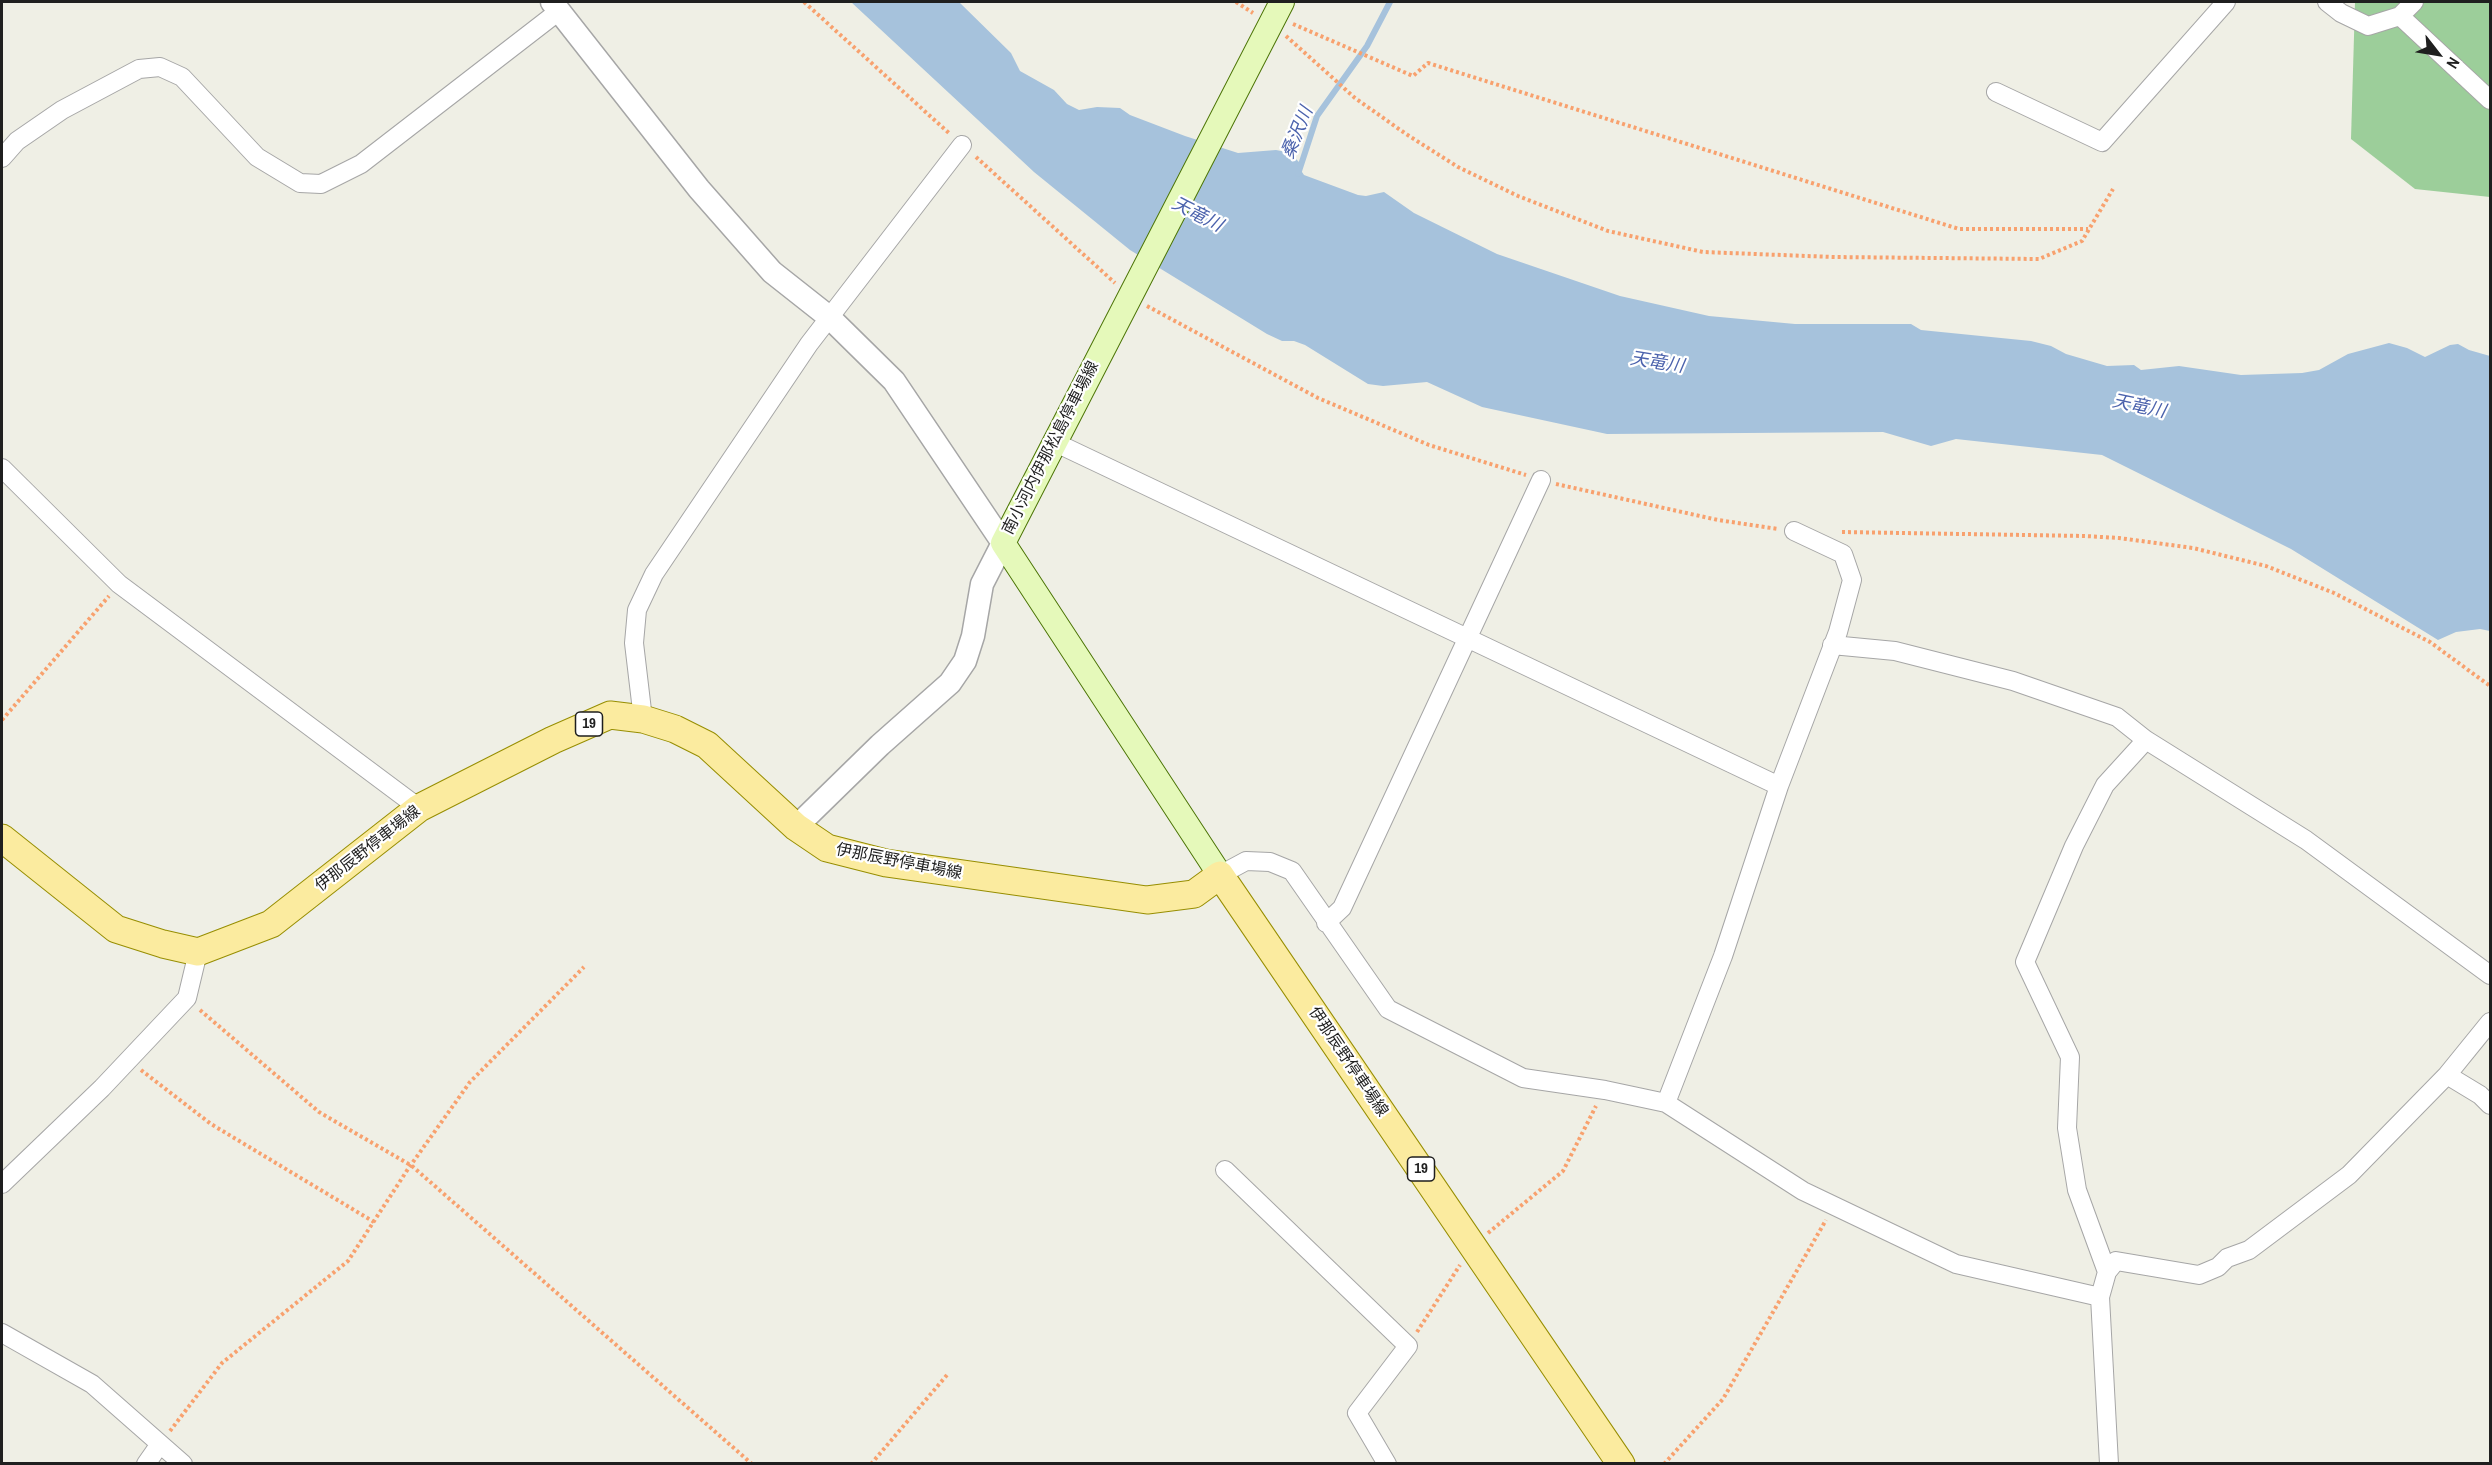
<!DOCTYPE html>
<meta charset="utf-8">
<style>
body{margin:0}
#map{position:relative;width:2492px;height:1465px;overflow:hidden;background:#efefe5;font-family:"Archivo Narrow",sans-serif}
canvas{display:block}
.frame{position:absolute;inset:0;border:3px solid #1f1f1f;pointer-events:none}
.north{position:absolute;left:2408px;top:24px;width:60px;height:60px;-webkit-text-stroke:4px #fff;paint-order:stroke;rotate:121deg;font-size:16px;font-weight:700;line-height:24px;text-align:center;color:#1f1f1f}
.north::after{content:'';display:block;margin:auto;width:21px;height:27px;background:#1f1f1f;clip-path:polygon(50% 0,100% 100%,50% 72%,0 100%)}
</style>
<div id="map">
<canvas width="2492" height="1465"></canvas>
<div class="frame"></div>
<div class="north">N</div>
</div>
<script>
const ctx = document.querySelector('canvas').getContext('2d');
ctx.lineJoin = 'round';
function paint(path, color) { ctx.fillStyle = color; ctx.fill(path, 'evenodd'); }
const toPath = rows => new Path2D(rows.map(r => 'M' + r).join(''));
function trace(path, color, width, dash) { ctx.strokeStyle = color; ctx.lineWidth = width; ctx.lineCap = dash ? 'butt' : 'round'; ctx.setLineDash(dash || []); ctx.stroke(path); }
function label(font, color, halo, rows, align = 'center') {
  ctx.font = font + ' "Archivo Narrow","Noto Sans JP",sans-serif'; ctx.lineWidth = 4.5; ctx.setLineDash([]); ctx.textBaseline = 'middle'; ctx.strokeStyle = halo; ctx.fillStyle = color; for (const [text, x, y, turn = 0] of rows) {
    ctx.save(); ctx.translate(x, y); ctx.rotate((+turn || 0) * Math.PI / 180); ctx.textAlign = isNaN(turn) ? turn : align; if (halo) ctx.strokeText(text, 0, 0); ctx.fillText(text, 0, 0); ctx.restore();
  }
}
paint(toPath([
 [2355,2,2490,2,2490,197,2415,189,2351,139]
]), '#9cce9a');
paint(toPath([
 [851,2,959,2,1011,53,1020,71,1054,90,1067,104,1079,110,1097,107,1120,108,1130,115,1185,136,1238,153,1276,150,1286,152,1293,156,1300,163,1300,169,1304,175,1358,195,1366,196,1384,192,1414,213,1497,254,1620,296,1709,316,1795,324,1911,324,1921,330,2031,341,2051,346,2066,354,2107,366,2134,365,2141,370,2179,366,2241,375,2302,373,2319,370,2348,354,2389,343,2407,348,2425,357,2450,345,2458,344,2469,350,2490,356,2490,631,2480,629,2456,632,2438,640,2291,549,2102,455,1956,439,1931,446,1883,432,1607,434,1482,407,1427,382,1383,386,1368,384,1305,345,1294,341,1282,341,1267,334,1130,250,1034,172]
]), '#a6c2dc');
trace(toPath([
 [1298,174,1317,116,1367,46,1390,2]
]), '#a6c2dc', 6);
const minor = toPath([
 [2327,2,2341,13,2368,26,2400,16,2414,2],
 [2400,16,2490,100],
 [1996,92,2102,142,2226,2],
 [2,158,17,141,62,110,139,69,160,67,182,77,257,157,300,183,321,184,361,164,559,11],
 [1054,442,1779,786],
 [2,468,119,584,419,808],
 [1832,645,1895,651,2013,681,2117,717,2146,740,2306,840,2490,975],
 [643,719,634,643,637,610,654,574,809,344,962,145],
 [1220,875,1246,861,1270,862,1292,871,1388,1009,1523,1078,1605,1090,1666,1103,1803,1191,1956,1264,2100,1297],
 [1326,923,1342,908,1541,480],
 [2447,1075,2480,1095,2490,1105],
 [1666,1103,1723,956,1779,786,1838,632,1852,580,1843,554,1794,531],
 [1225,1170,1408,1346,1357,1413,1387,1464],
 [2,1184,102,1088,187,998,198,952],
 [2107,1272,2077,1190,2067,1128,2070,1057,2025,962,2074,846,2105,785,2146,740],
 [2,1333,92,1384,183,1464],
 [146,1464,160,1444],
 [2109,1464,2100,1297,2107,1272,2116,1261,2199,1275,2218,1267,2227,1258,2249,1250,2349,1175,2447,1075,2490,1022]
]);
const tertiary = toPath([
 [552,2,699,189,772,272,829,317,894,381,1003,543,982,584,973,636,965,661,950,683,880,745,796,827]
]);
const secondary = toPath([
 [1220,875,1003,543,1282,2]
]);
const primary = toPath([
 [2,838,116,929,163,944,198,952,271,924,419,808,553,740,610,715,643,719,675,729,707,745,796,827,827,848,886,863,1147,900,1194,894,1220,875,1621,1464]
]);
trace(minor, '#a6a6a6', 20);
trace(tertiary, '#a6a6a6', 25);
trace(secondary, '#4c7506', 26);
trace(primary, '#978e02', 29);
trace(toPath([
 [804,2,950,134],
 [1236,2,1253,13],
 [1293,24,1413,76,1428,63,1959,229,2088,229],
 [1286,36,1355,98,1406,134,1458,167,1518,196,1608,231,1703,252,1833,257,2039,259,2082,241,2113,189],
 [976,157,1115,283],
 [1147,306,1318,398,1429,445,1526,475],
 [1556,484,1718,520,1778,529],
 [1842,532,2085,536,2119,538,2193,548,2266,566,2334,593,2430,642,2490,686],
 [2,720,109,596],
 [200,1010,319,1112,412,1166,752,1464],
 [141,1070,211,1124,374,1222],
 [1488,1233,1563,1171,1596,1106],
 [1417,1332,1460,1265],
 [170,1431,222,1363,348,1261,408,1169,470,1082,584,967],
 [871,1464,947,1375],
 [1664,1464,1723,1399,1826,1220]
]), '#f8a16e', 4, [3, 3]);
trace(minor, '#fff', 18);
trace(tertiary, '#fff', 22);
trace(secondary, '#e5f9ba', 24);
trace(primary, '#fbeb9f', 27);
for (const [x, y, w] of [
 [589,724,27],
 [1421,1169,27]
]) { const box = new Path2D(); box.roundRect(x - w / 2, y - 12, w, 24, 4.5); ctx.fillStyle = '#fff'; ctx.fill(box); trace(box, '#1f1f1f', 1.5); }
label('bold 15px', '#1f1f1f', null, [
 ["19",589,724],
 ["19",1421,1169]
]);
label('16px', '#1f1f1f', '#fff', [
 ["南小河内伊那松島停車場線",1051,448,-63],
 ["伊那辰野停車場線",368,849,-38],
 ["伊那辰野停車場線",899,862,11],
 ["伊那辰野停車場線",1348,1062,56]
]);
label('italic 18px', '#4c63ad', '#fff', [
 ["桑沢川",1298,133,-68],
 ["天竜川",1197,215,27],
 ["天竜川",1657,363,9],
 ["天竜川",2139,407,12]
]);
</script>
